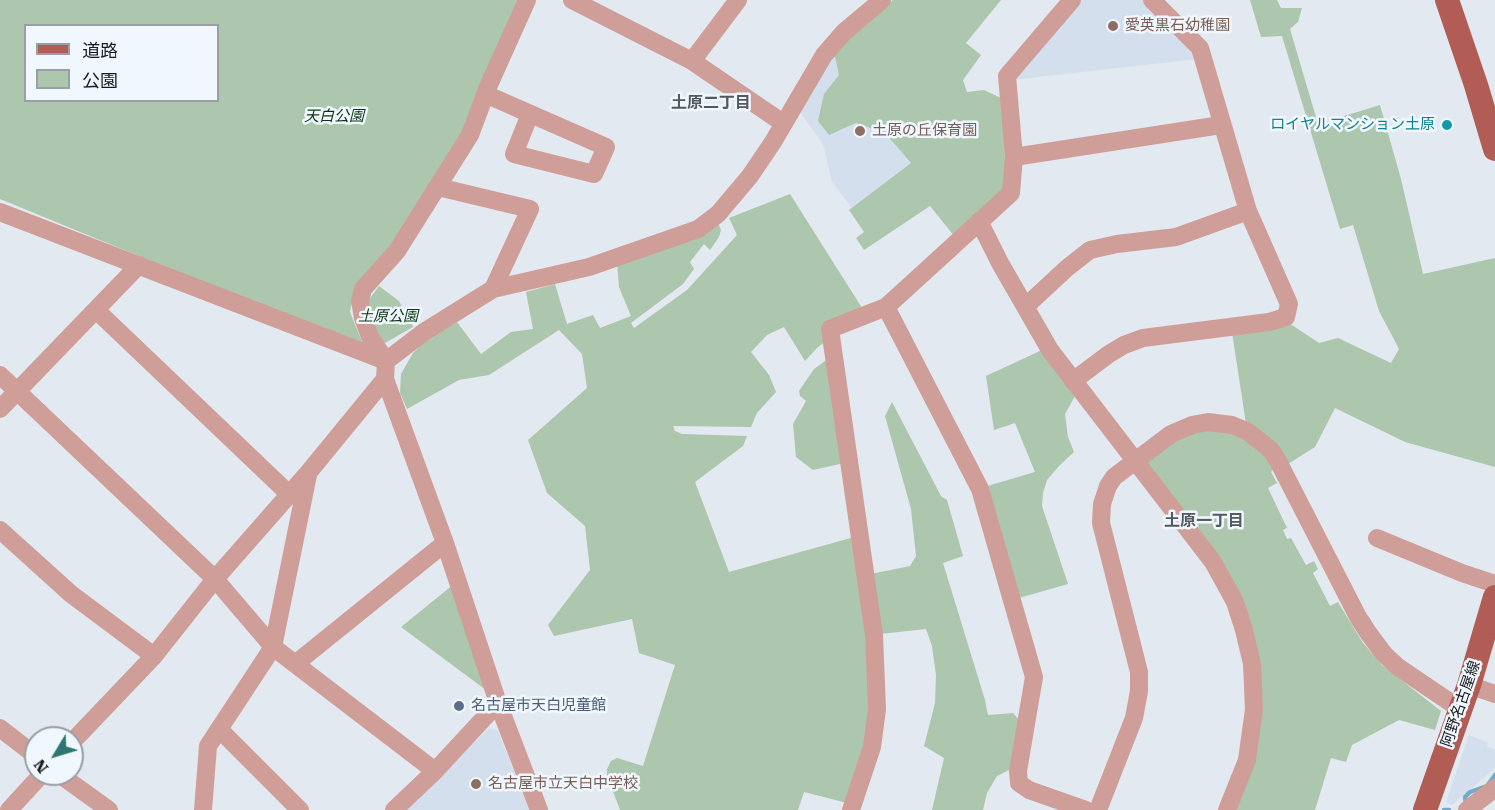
<!DOCTYPE html>
<meta charset="utf-8">
<style>
body{margin:0}
#map{position:relative;width:1495px;height:810px;overflow:hidden;background:#e3e9f1;font-family:"Roboto Serif","Noto Sans JP",serif}
canvas{display:block}
.legend{position:absolute;left:24px;top:24px;width:195px;height:78px;box-sizing:border-box;background:#f0f7fe;border:2px solid #9a9fa4;margin:0;padding:8px 10px;list-style:none;font-size:18px;color:#181a1d}
.legend li{display:flex;align-items:center;gap:12px;height:30px}
.legend b{width:30px;border:2px solid #9a9fa4}
.north{position:absolute;left:24px;top:726px;width:60px;height:60px;box-sizing:border-box;background:#f0f7fe;border:2px solid #9a9fa4;border-radius:50%;rotate:232deg;font-size:16px;font-weight:700;line-height:24px;text-align:center;color:#181a1d}
.north::after{content:'';display:block;margin:auto;width:21px;height:27px;background:#2e7670;clip-path:polygon(50% 0,100% 100%,50% 72%,0 100%)}
</style>
<div id="map">
<canvas width="1495" height="810"></canvas>
<ul class="legend">
<li><b style="height:8px;background:#b15d55"></b>道路</li>
<li><b style="height:16px;background:#adc6ae"></b>公園</li>
</ul>
<div class="north">N</div>
</div>
<script>
const ctx = document.querySelector('canvas').getContext('2d');
ctx.lineJoin = 'round';
function paint(path, color) { ctx.fillStyle = color; ctx.fill(path, 'evenodd'); }
const toPath = rows => new Path2D(rows.map(r => 'M' + r).join(''));
function trace(path, color, width, dash) { ctx.strokeStyle = color; ctx.lineWidth = width; ctx.lineCap = dash ? 'butt' : 'round'; ctx.setLineDash(dash || []); ctx.stroke(path); }
function label(font, color, halo, rows, align = 'center') {
  ctx.font = font + ' "Roboto Serif","Noto Sans JP",serif'; ctx.lineWidth = 5; ctx.setLineDash([]); ctx.textBaseline = 'middle'; ctx.strokeStyle = halo; ctx.fillStyle = color; for (const [text, x, y, turn = 0] of rows) {
    ctx.save(); ctx.translate(x, y); ctx.rotate((+turn || 0) * Math.PI / 180); ctx.textAlign = isNaN(turn) ? turn : align; if (halo) ctx.strokeText(text, 0, 0); ctx.fillText(text, 0, 0); ctx.restore();
  }
}
paint(toPath([
 [1079,0,1145,0,1198,59,1012,80],
 [834,53,839,75,837,132,856,123,885,133,911,163,852,208,832,182,823,144,797,108],
 [489,728,498,731,529,810,405,810],
 [1469,735,1488,743,1487,746,1495,750,1495,768,1452,805,1446,802]
]), '#d3dfec');
paint(toPath([
 [0,0,517,0,465,128,395,241,354,291,350,312,365,349,0,199],
 [26,26,218,26,218,100,26,100],
 [893,0,1001,0,966,43,981,55,963,80,967,92,984,90,1003,99,1006,191,955,237,930,206,864,250,856,238,864,232,849,210,911,163,885,133,856,123,829,135,818,121,824,94,839,75,834,53,847,38],
 [1250,0,1277,0,1281,8,1302,8,1298,22,1290,29,1318,124,1380,105,1401,179,1423,274,1495,258,1495,467,1405,442,1335,408,1315,447,1288,464,1246,424,1232,332,1292,325,1319,343,1338,338,1391,363,1399,349,1379,311,1353,225,1340,229,1282,36,1261,37],
 [790,194,864,311,817,348,805,361,784,327,767,335,751,352,769,375,776,392,757,413,751,427,673,426,675,431,682,434,747,436,743,446,695,482,729,572,854,537,868,637,871,709,867,747,847,803,804,792,798,810,620,810,607,776,607,769,611,761,617,758,643,766,675,665,639,653,632,619,554,636,548,625,590,570,585,526,547,493,528,440,587,388,582,354,559,330,489,375,459,380,407,409,400,393,401,374,413,353,426,340,457,322,481,354,511,332,533,329,526,292,555,284,567,324,593,315,600,328,631,316,619,287,617,262,714,224,719,225,721,230,719,237,710,250,704,244,690,262,694,269,683,284,631,323,634,328,687,290,737,235,729,218],
 [379,286,399,301,413,327,385,343,378,339,368,301],
 [1042,350,1075,396,1065,414,1068,437,1074,452,1059,466,1047,480,1043,493,1042,506,1068,584,1019,598,984,487,1035,472,1015,423,994,430,986,376],
 [829,358,844,463,813,470,796,457,793,424,806,401,800,396,799,391,814,369],
 [892,402,941,496,947,500,963,556,943,563,985,700,988,715,1013,713,1019,720,1011,769,997,776,987,793,983,810,932,810,944,758,924,746,935,703,936,675,932,646,926,629,880,634,871,574,910,566,916,556,911,509,885,416],
 [1223,429,1259,446,1274,469,1271,472,1277,483,1268,488,1287,528,1283,530,1287,539,1291,538,1306,565,1314,561,1318,569,1313,573,1330,606,1338,602,1363,643,1382,665,1441,711,1435,730,1399,720,1352,745,1346,762,1331,758,1315,810,1233,810,1246,781,1251,630,1147,467,1149,456,1194,430],
 [454,584,486,690,401,627]
]), '#adc6ae');
trace(toPath([
 [1466,804,1465,797,1470,792,1487,786,1495,775],
 [1444,810,1449,810]
]), '#75aac7', 4.5);
trace(toPath([
 [527,0,488,87,470,135,397,251,363,289,360,301,363,318,370,337,386,361,385,379,445,543,498,703,539,810],
 [572,0,692,61,783,123],
 [692,61,738,0],
 [485,94,606,147,594,174,514,154,530,114],
 [1014,157,1221,125],
 [438,187,530,209,493,289],
 [0,212,386,361],
 [979,221,1000,263,1050,350,1213,562,1235,602,1244,630,1252,664,1254,709,1247,760,1227,810],
 [886,307,980,489,1034,677,1018,771,1019,783,1029,790,1086,810],
 [1025,307,1067,268,1090,250,1117,244,1176,237,1248,211],
 [96,310,289,494],
 [386,361,424,332,493,289,589,267,698,229,718,214,750,176,773,142,824,55,844,32,882,0],
 [0,375,215,579,273,647,435,771],
 [1073,381,1109,354,1124,345,1143,338,1269,322,1286,317,1289,304,1248,211,1200,48,1152,0],
 [0,409,139,265],
 [0,530,71,594,154,656],
 [1377,538,1462,573,1495,584],
 [295,664,445,543],
 [1469,685,1495,694],
 [0,728,36,756],
 [219,729,300,810],
 [72,742,154,656,215,579,308,473,385,379],
 [59,774,109,810],
 [9,810,42,774],
 [203,810,208,746,273,647,308,475],
 [394,810,435,771,498,703],
 [851,810,872,747,877,709,874,635,830,329,886,307,1011,193,1014,157,1007,76,1072,0],
 [1098,810,1134,718,1139,691,1139,672,1101,523,1102,504,1108,486,1114,477,1171,434,1192,425,1208,422,1232,425,1247,431,1271,450,1278,461,1358,617,1369,634,1384,654,1398,667,1460,709],
 [1467,810,1495,788]
]), '#cf9e99', 18);
trace(toPath([
 [1447,0,1476,85,1495,149],
 [1425,810,1469,685,1495,597]
]), '#b15d55', 24);
for (const [x, y, r, color] of [
 [1113,26,6,"#8d6e63"],
 [1447,125,6,"#0f9aa8"],
 [860,131,6,"#8d6e63"],
 [459,706,6,"#5c6f8a"],
 [476,784,6,"#8d6e63"]
]) { const dot = new Path2D(); dot.arc(x, y, r, 0, 2 * Math.PI); ctx.fillStyle = color; ctx.fill(dot); trace(dot, '#f0f7fe', 2); }
label('15px', '#785e54', '#f0f7fe', [
 ["愛英黒石幼稚園",1125,26],
 ["土原の丘保育園",872,131],
 ["名古屋市立天白中学校",488,784]
], 'left');
label('italic 15px', '#0a3711', '#f0f7fe', [
 ["天白公園",334,117],
 ["土原公園",388,317]
]);
label('15px', '#0d838f', '#f0f7fe', [
 ["ロイヤルマンション土原",1435,125]
], 'right');
label('15px', '#181a1d', '#f0f7fe', [
 ["阿野名古屋線",1461,704,-71]
]);
label('15px', '#4e5e75', '#f0f7fe', [
 ["名古屋市天白児童館",471,706]
], 'left');
label('bold 16px', '#53595f', '#f0f7fe', [
 ["土原二丁目",711,103],
 ["土原一丁目",1204,521]
]);
</script>
